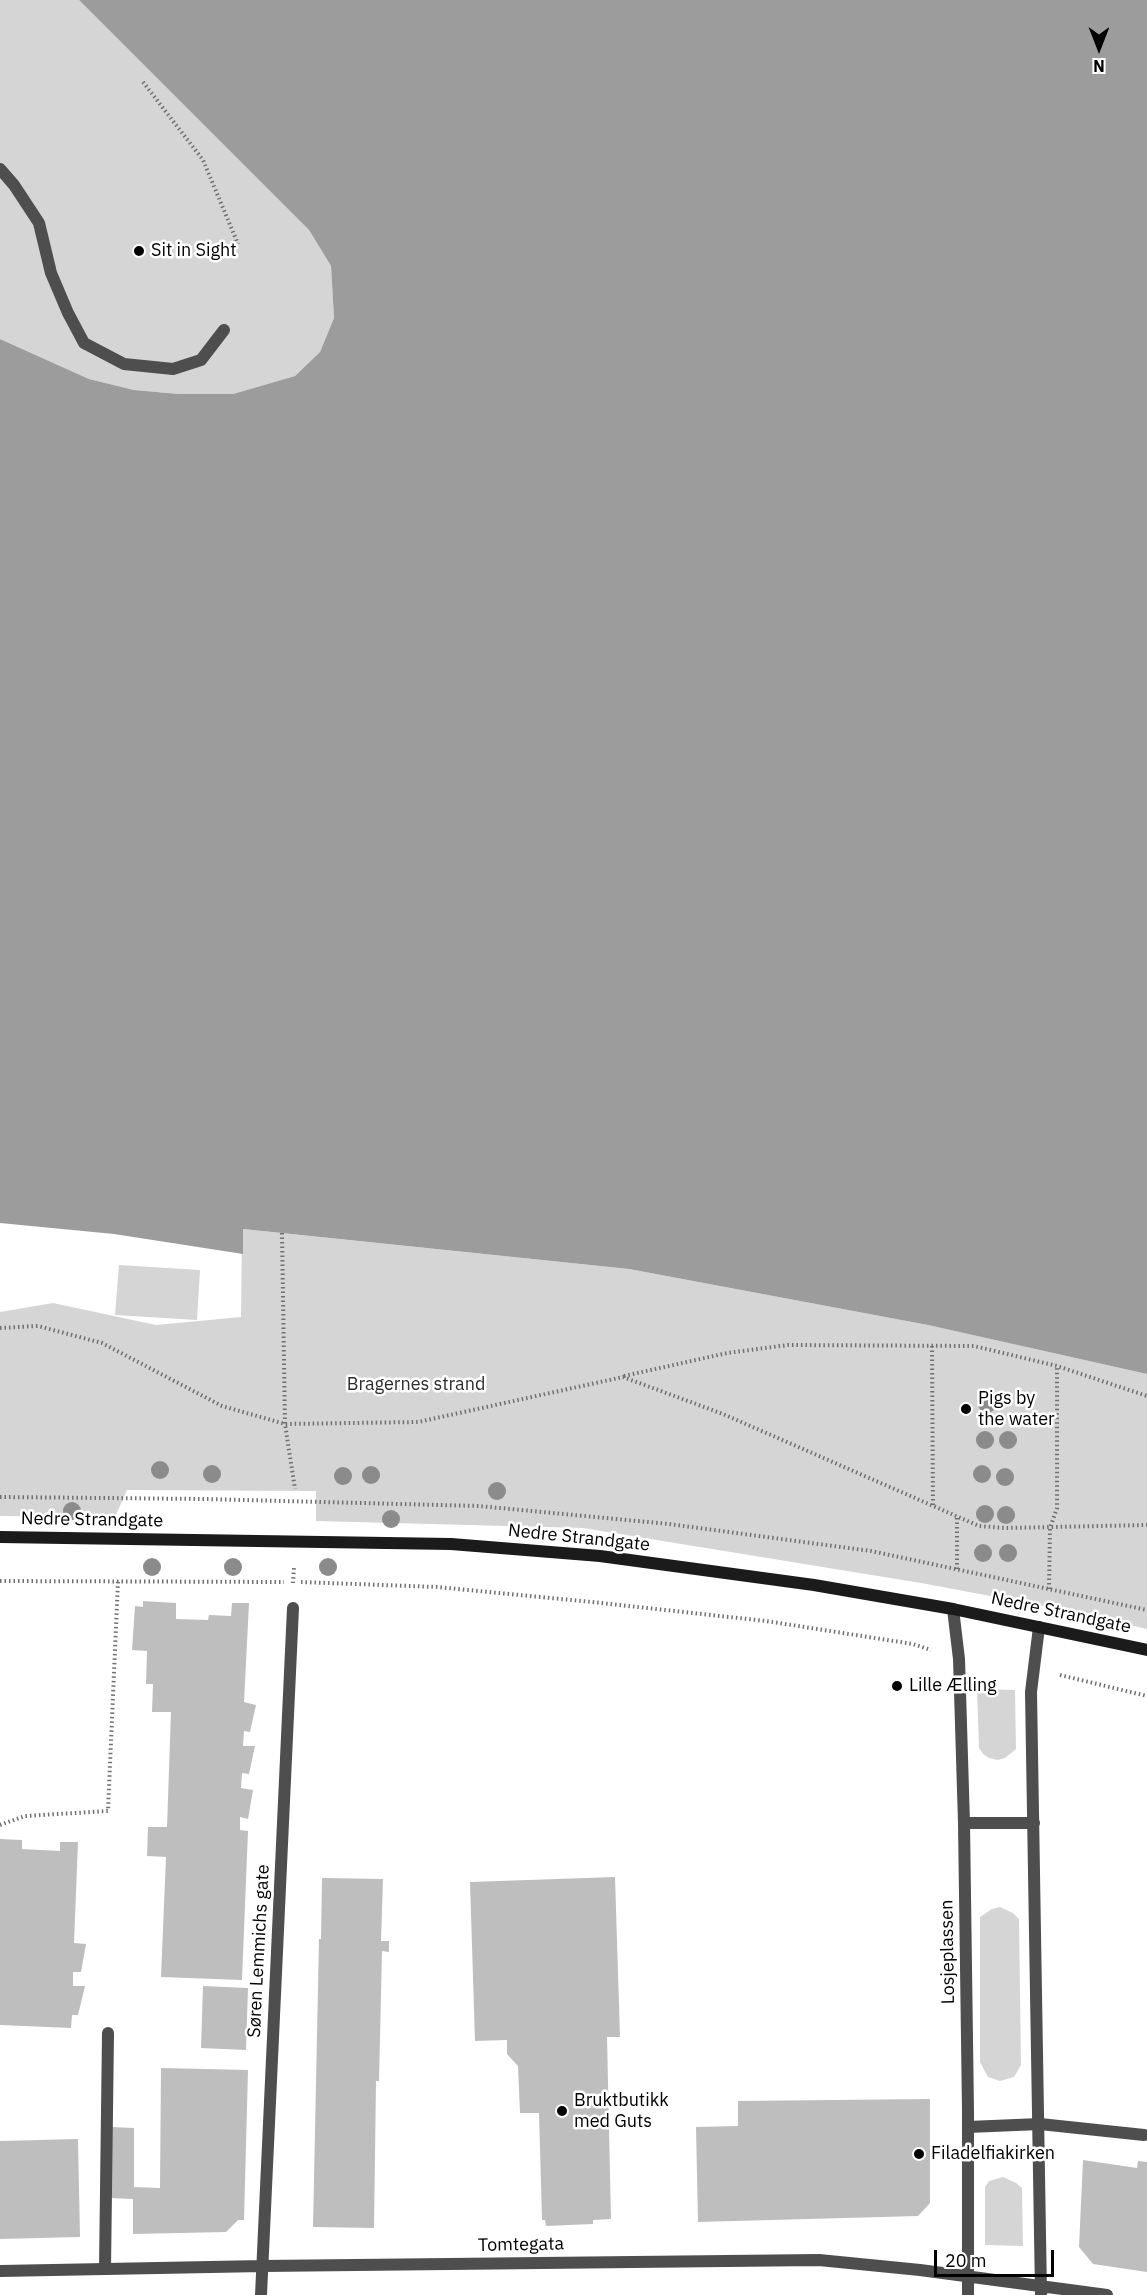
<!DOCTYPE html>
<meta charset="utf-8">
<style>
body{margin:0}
#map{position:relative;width:1147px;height:2295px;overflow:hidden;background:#fff;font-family:"IBM Plex Sans",sans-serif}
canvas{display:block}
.north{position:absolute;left:1069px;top:18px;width:60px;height:60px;-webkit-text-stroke:4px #fff;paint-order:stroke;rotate:180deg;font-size:16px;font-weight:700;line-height:24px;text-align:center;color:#000}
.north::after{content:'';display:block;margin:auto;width:21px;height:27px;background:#000;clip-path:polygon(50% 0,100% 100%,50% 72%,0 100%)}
.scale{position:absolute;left:934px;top:2250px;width:120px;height:27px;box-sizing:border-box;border:3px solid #000;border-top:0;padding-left:8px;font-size:18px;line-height:21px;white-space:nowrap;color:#000;-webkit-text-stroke:4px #fff;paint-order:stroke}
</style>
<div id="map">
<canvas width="1147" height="2295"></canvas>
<div class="north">N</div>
<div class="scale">20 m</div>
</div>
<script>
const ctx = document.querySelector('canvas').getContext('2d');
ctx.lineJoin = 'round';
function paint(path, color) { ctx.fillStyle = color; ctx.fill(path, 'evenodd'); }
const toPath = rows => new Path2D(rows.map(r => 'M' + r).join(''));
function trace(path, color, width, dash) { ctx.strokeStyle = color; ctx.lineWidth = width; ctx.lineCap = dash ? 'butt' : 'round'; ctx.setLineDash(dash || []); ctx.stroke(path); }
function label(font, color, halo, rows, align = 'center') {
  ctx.font = font + ' "IBM Plex Sans",sans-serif'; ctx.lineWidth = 5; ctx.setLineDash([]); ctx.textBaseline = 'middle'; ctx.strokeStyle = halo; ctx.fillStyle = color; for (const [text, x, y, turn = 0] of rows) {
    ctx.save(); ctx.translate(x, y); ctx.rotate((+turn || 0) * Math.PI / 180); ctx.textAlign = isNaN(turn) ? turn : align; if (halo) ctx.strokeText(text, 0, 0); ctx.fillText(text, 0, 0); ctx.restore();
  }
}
paint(toPath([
 [0,0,79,0,309,230,331,266,334,318,320,352,295,376,233,394,179,394,134,390,89,379,0,339],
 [242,1229,629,1269,928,1325,1147,1374,1147,1629,1070,1611,921,1583,583,1528,316,1521,316,1491,127,1490,115,1517,0,1516,0,1312,53,1303,156,1325,241,1317],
 [119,1265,200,1270,197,1320,115,1315],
 [977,1689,1015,1690,1016,1749,1005,1758,998,1760,989,1758,983,1754,979,1748],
 [1000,1907,1013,1913,1019,1919,1021,2065,1014,2077,1000,2081,988,2077,980,2062,980,1917,992,1909],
 [1003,2177,1016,2183,1022,2188,1023,2246,985,2245,985,2187,989,2181]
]), '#d5d5d5');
paint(toPath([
 [79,0,1147,0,1147,1374,928,1325,629,1269,243,1229,243,1254,114,1234,0,1223,0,339,89,379,134,390,179,394,233,394,295,376,320,352,334,318,331,266,309,230]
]), '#9c9c9c');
paint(toPath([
 [143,1601,176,1603,176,1619,208,1620,209,1615,231,1616,232,1603,249,1603,244,1702,256,1705,250,1732,244,1731,243,1746,255,1746,249,1774,242,1773,241,1788,253,1790,248,1819,240,1817,240,1830,248,1831,242,1980,161,1977,166,1857,147,1856,148,1827,167,1827,171,1712,152,1712,153,1684,146,1684,147,1651,132,1650,135,1606,143,1607],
 [0,1839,22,1840,22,1849,60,1851,60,1842,78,1842,74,1943,86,1944,81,1972,73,1972,73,1986,85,1986,78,2015,72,2015,71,2028,0,2025],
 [615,1877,620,2037,607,2037,611,2219,593,2220,593,2224,546,2226,545,2220,542,2220,539,2113,520,2113,518,2066,507,2054,507,2040,475,2041,470,1882],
 [322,1878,383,1879,381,1941,389,1941,389,1952,382,1951,379,2081,376,2081,374,2228,313,2227,319,1939,321,1939],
 [203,1986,248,1988,246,2050,201,2048],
 [161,2068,248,2070,244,2220,238,2220,226,2232,133,2234,133,2199,110,2198,111,2127,134,2128,134,2187,160,2188],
 [930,2099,930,2203,918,2216,698,2222,696,2127,738,2126,738,2101],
 [78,2139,80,2237,0,2239,0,2141],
 [1083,2160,1137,2168,1138,2161,1147,2162,1147,2272,1093,2264,1079,2247]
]), '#bebebe');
trace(toPath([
 [143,82,203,160,238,244],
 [282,1233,285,1424,295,1489],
 [0,1328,38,1326,102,1343,222,1406,285,1424,418,1422,623,1377,723,1414,979,1526,1005,1528,1147,1525],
 [932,1346,933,1506],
 [624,1376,727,1353,788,1345,974,1346,1057,1366,1147,1396],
 [0,1497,204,1499,479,1506,669,1524,871,1551,1147,1610],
 [957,1569,957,1516],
 [0,1581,284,1582],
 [301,1582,437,1587,592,1602,766,1621,913,1644,931,1650],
 [293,1583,294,1567],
 [1049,1589,1050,1528,1057,1508,1057,1366],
 [1060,1675,1147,1696],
 [0,1825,25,1816,108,1811,118,1581]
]), '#707070', 4, [1.5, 3]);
trace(toPath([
 [964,1823,1034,1823],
 [968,2127,1040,2124,1144,2135],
 [105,2269,108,2033]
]), '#4e4e4e', 12);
trace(toPath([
 [0,169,14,185,39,223,51,273,68,313,84,343,124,364,173,369,201,360,224,330],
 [953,1609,959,1659,964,1823,968,2111,968,2295],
 [1039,1627,1031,1692,1041,2294],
 [0,2271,263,2266,819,2260,920,2270,1107,2295],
 [261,2295,293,1608]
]), '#4e4e4e', 12);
trace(toPath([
 [0,1537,451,1544,600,1556,814,1585,953,1609,1147,1650]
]), '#1b1b1b', 12);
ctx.fillStyle = '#8b8b8b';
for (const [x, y] of [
 [987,1404],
 [985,1440],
 [1008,1440],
 [160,1470],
 [212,1474],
 [982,1474],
 [371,1475],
 [343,1476],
 [1005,1477],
 [497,1491],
 [72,1511],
 [985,1514],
 [1006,1515],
 [391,1519],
 [983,1553],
 [1008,1553],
 [152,1567],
 [233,1567],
 [328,1567]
]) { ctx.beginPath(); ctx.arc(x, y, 9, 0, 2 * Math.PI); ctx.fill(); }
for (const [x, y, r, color] of [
 [139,251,6,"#000"],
 [966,1409,6,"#000"],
 [897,1686,6,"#000"],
 [562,2111,6,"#000"],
 [919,2154,6,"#000"]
]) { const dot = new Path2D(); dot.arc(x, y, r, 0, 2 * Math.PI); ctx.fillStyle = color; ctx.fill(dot); trace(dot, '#fff', 2); }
label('18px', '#000', '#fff', [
 ["Sit in Sight",151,251],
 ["Pigs by",978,1399],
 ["the water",978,1420],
 ["Lille Ælling",909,1686],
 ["Bruktbutikk",574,2101],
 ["med Guts",574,2122],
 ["Filadelfiakirken",931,2154]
], 'left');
label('18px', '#2c2c2c', '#fff', [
 ["Bragernes strand",416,1385]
]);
label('18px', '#000', '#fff', [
 ["Nedre Strandgate",92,1520,1],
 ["Nedre Strandgate",579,1538,6],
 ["Nedre Strandgate",1061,1613,12],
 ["Søren Lemmichs gate",259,1951,-87],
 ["Losjeplassen",948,1952,-91],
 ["Tomtegata",521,2245,-1]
]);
</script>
